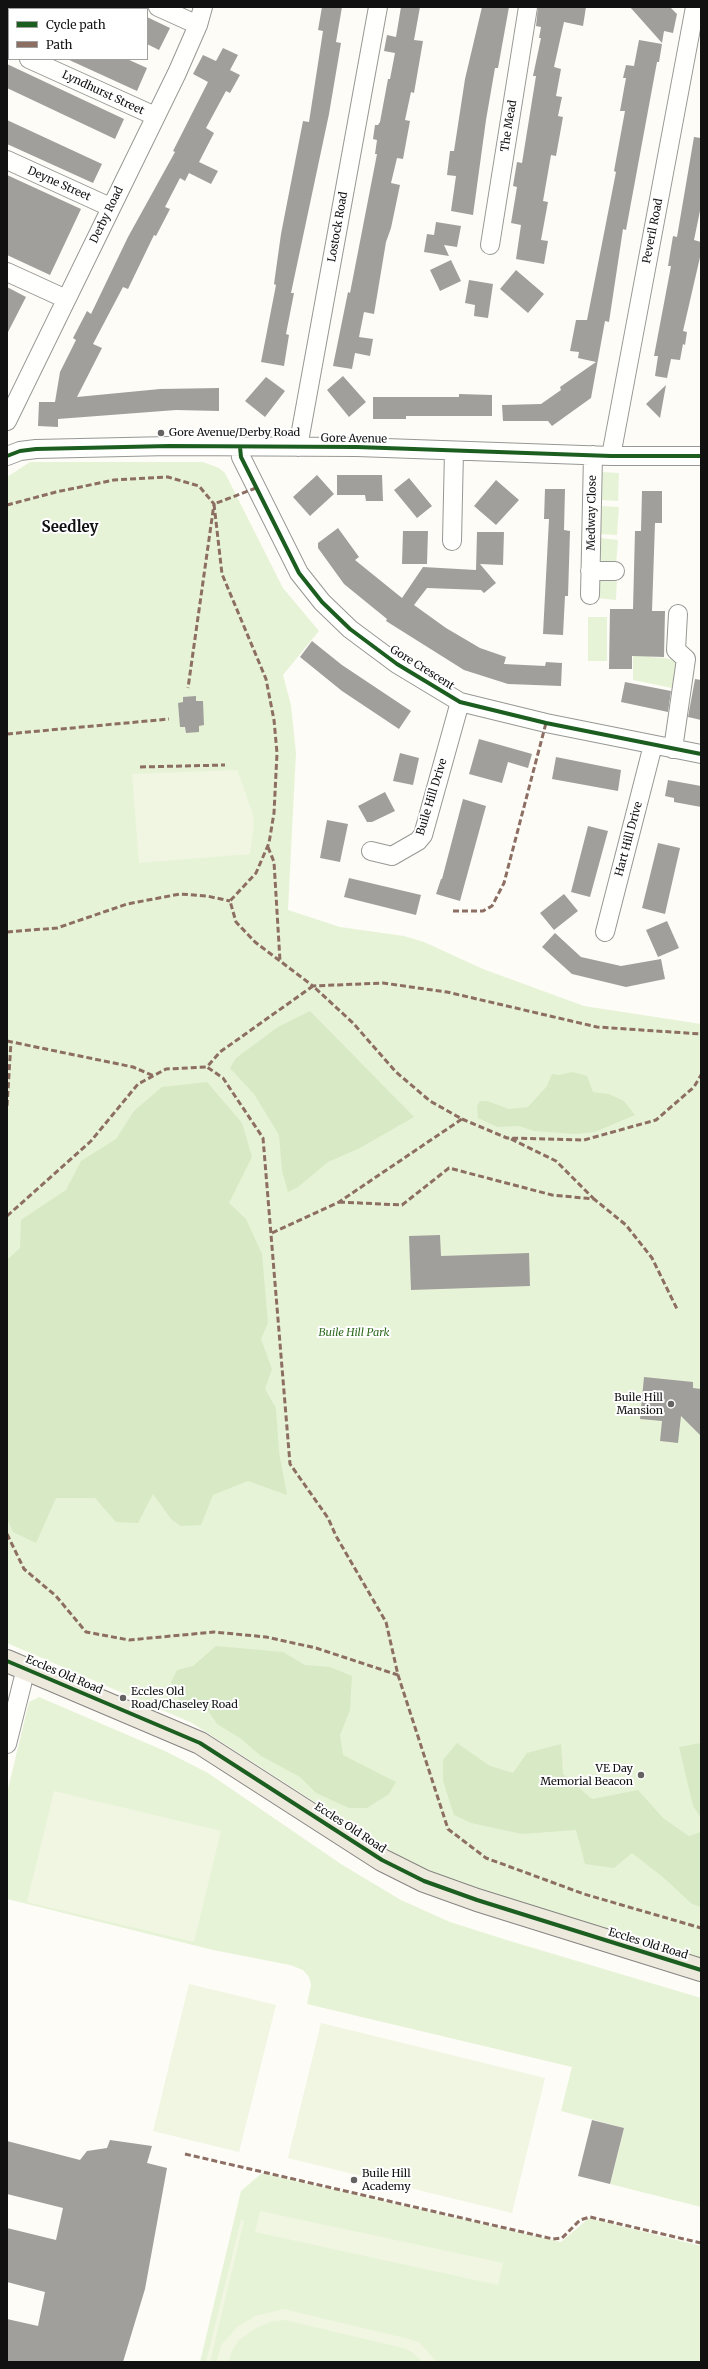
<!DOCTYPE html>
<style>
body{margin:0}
#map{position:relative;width:708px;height:2369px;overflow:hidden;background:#fdfcf7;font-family:Merriweather,serif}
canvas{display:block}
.frame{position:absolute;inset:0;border:8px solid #111;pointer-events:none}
.legend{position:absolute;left:8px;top:8px;width:140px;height:52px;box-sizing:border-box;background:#fff;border:1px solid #a0a0a0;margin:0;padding:5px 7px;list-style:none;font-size:12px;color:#111}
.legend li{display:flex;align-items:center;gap:8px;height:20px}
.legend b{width:20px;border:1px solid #a0a0a0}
</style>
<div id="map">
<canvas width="708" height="2369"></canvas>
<div class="frame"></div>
<ul class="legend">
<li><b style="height:5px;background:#1b5e20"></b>Cycle path</li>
<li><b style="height:5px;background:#8d6e63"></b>Path</li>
</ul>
</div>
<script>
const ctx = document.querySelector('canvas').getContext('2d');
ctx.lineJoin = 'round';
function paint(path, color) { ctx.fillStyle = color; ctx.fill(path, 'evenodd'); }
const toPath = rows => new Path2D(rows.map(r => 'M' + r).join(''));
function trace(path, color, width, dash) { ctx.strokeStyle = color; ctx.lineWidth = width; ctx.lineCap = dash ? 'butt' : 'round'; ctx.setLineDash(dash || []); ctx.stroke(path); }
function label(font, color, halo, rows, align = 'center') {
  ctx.font = font + ' Merriweather,serif'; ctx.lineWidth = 4; ctx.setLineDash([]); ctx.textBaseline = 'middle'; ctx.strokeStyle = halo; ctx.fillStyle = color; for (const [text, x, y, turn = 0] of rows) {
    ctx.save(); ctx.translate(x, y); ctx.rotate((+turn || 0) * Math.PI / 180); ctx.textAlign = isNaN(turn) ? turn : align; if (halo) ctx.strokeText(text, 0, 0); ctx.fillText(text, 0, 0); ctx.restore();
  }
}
paint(toPath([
 [30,462,203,462,219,468,225,473,283,588,319,631,283,675,291,705,296,753,288,910,340,927,404,936,424,942,483,969,584,1006,701,1024,701,1960,430,1876,192,1723,7,1643,7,477],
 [602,472,619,473,618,501,601,500],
 [602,506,619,507,617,535,600,534],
 [600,538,618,540,616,565,604,563,599,558],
 [603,578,617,578,616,600,596,598,597,584],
 [633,610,652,611,650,657,665,658,684,663,682,690,633,680],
 [588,617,607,617,607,661,588,661],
 [39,1697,165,1751,208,1773,341,1864,401,1900,450,1922,510,1941,701,1998,701,2207,610,2184,624,2128,561,2111,572,2067,307,2004,311,1985,309,1977,303,1970,290,1965,213,1950,7,1899,7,1793,29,1702],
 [262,2173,561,2242,589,2218,701,2246,701,2362,200,2362,241,2191]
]), '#e7f3d7');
paint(toPath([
 [310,1011,414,1117,360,1148,328,1162,298,1187,288,1192,282,1171,279,1135,254,1094,230,1068,236,1058,278,1027],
 [573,1072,587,1076,593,1092,609,1094,624,1101,635,1115,595,1132,575,1134,534,1131,519,1126,497,1127,478,1118,477,1106,480,1101,487,1101,509,1109,528,1107,547,1086,552,1074,559,1075],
 [207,1082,242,1123,252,1157,229,1203,246,1219,262,1254,268,1323,261,1339,272,1369,265,1389,276,1408,279,1452,287,1495,248,1481,213,1495,201,1525,181,1526,171,1519,153,1494,138,1523,116,1522,95,1498,56,1498,36,1543,13,1532,7,1519,7,1260,20,1248,21,1220,66,1190,81,1161,116,1139,134,1111,162,1087],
 [216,1646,283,1652,305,1665,330,1667,352,1676,350,1710,340,1735,343,1755,396,1782,389,1794,367,1808,349,1808,316,1793,300,1777,261,1756,240,1738,217,1724,205,1706,181,1704,171,1682,177,1670,193,1666],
 [457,1743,490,1766,513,1773,527,1753,561,1744,563,1774,592,1799,638,1790,663,1818,689,1836,701,1832,701,1907,692,1904,664,1878,632,1853,614,1868,585,1864,576,1830,522,1834,471,1823,454,1815,443,1781,443,1760],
 [701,1743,701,1818,693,1806,679,1747]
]), '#d8eac5');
paint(toPath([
 [237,770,253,814,254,824,250,854,139,863,132,774],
 [54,1791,221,1831,194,1942,27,1902],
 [189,1984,276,2005,239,2152,153,2131],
 [321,2023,545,2078,512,2213,288,2158],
 [260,2211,503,2263,498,2285,255,2232],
 [241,2220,244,2221,210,2362,206,2362],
 [283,2309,409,2339,420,2343,437,2362,423,2362,412,2352,403,2348,285,2320,273,2321,256,2328,240,2339,234,2347,228,2362,216,2362,222,2344,237,2327,255,2316]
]), '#f0f6e1');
paint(toPath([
 [322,7,342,7,336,42,341,43,329,114,291,293,294,293,286,334,289,335,284,366,261,362,276,285,274,284,281,234,303,121,309,122,323,31,318,30],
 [401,7,420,7,414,40,423,41,414,93,411,92,405,120,410,121,403,159,397,158,391,183,400,185,391,228,386,242,374,314,364,312,359,337,373,339,370,356,355,353,352,369,333,366,348,292,350,293,377,154,375,154,377,140,373,139,375,125,378,125,380,122,388,79,390,79,395,53,384,51,387,35,396,37],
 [482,7,509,7,498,68,495,68,486,120,473,215,451,211,456,176,447,175,450,151,454,151,465,79],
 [538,7,586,7,583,26,564,22,554,67,561,69,556,96,562,97,558,116,563,117,556,156,551,155,543,201,548,202,541,240,548,241,544,264,516,259,521,225,511,223,517,187,513,186,517,162,522,163,536,76,533,76,541,38,539,38,541,27,536,26],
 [630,7,670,7,677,14,673,33,664,31,662,43],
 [147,17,170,28,159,50,147,44],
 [639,40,662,44,659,62,657,62,626,230,623,229,609,322,605,321,591,398,552,426,548,421,503,421,502,405,541,404,561,390,560,387,596,362,578,358,579,352,570,351,576,320,587,320,616,172,614,171,625,111,620,111,626,78,623,78,626,65,634,66],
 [223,48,238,55,230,70,240,75,230,93,226,91,206,128,214,133,199,162,218,171,211,184,189,173,185,181,180,178,165,207,170,209,156,236,154,235,128,289,123,287,93,344,102,348,77,397,160,389,219,388,219,411,176,410,58,419,58,427,38,426,39,402,55,402,60,372,76,340,73,338,87,311,91,314,128,237,175,152,173,151,208,82,193,74,203,55,216,61],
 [67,59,127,59,147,68,137,91],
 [7,64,124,119,115,139,7,88],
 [7,120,102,164,93,183,7,144],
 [694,137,701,138,701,206,694,240,701,242,701,253,683,331,687,332,685,345,683,344,680,360,671,359,667,378,655,376,658,356,654,356,671,266,668,266,673,236,677,237],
 [7,175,81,209,50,275,7,255],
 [436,222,461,226,457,247,444,245,449,256,424,252,427,234,434,235],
 [451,260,461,281,440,291,430,270],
 [516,270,544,294,528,313,500,289],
 [469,280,493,284,488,318,474,316,475,305,465,303],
 [7,287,26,297,7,334],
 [343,376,366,402,349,417,327,390],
 [266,377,285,391,265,417,245,401],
 [666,385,660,418,646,404],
 [459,394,492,395,492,416,406,416,406,419,373,419,373,397,459,397],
 [317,475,334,494,310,516,293,497],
 [337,475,382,475,383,501,366,501,365,495,337,495],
 [409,478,432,506,417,518,394,490],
 [496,480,519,500,496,525,474,506],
 [545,489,565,489,564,530,570,531,568,596,565,596,563,635,543,634,549,519,544,519],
 [642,491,662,491,662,523,655,523,652,611,665,611,664,657,632,656,632,669,609,669,610,609,633,609,635,531,641,531],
 [338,528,359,557,355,560,402,598,423,567,476,570,477,532,504,532,503,565,480,564,496,583,484,593,481,590,427,588,414,605,446,628,480,648,506,657,504,664,545,666,546,662,562,663,561,686,508,684,464,670,386,621,387,619,344,584,318,548,318,543],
 [403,531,428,531,427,564,402,564],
 [312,641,342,665,411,711,399,729,342,691,300,657],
 [695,679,701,680,701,720,688,717],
 [625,682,671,691,668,712,621,702],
 [196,696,196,701,203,701,204,725,199,726,199,732,186,733,185,727,180,727,178,703,183,702,183,697],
 [479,739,532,754,528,768,508,762,502,783,469,774],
 [400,753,419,758,413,785,393,781],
 [556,757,621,770,618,791,552,779],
 [668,780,701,786,701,807,674,802,674,798,665,796],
 [385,792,395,811,372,822,367,822,358,806],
 [463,799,486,806,460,901,436,894,441,879,442,879],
 [327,820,348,824,340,862,320,858],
 [588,826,608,831,590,897,571,892],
 [658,843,680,848,665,914,642,908],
 [349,878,421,895,416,915,344,897],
 [564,894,578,911,554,930,540,913],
 [667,921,679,948,658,957,646,930],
 [555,933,581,957,621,966,661,959,665,979,626,987,572,974,542,947],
 [440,1235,441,1256,529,1253,530,1286,411,1290,409,1236],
 [644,1377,693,1382,693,1388,701,1389,701,1436,681,1416,678,1443,660,1441,662,1421,640,1419],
 [592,2120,624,2128,610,2184,578,2176],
 [110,2140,152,2146,147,2163,167,2168,145,2289,123,2362,7,2362,7,2319,38,2326,45,2292,7,2282,7,2228,56,2240,63,2208,7,2194,7,2141,80,2160,87,2151,107,2148]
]), '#a19f9c');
const minor = toPath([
 [158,7,198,25],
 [7,49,9,50],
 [29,59,155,116],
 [7,160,110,207],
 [490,245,528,7],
 [7,272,66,299],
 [7,421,177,73,198,25,203,7],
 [240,447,241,457,299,573,322,602,350,629,397,664,460,702,546,723,701,754],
 [298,447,378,7],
 [7,456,20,451,36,449,169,446,357,447,611,456,701,456],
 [611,456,695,7],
 [452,541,454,451],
 [590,571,615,571],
 [590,595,593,455],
 [673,749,686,659,676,650,678,614],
 [371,851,392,856,418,841,423,835,460,702],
 [605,932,653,745],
 [7,1744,26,1668]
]);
const primary = toPath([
 [7,1661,200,1743,382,1860,424,1881,477,1900,701,1970]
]);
trace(minor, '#979795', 20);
trace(primary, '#858482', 24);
trace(minor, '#fffffe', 18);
trace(primary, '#ede9dc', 22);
trace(toPath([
 [256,488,214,504,222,574,266,679,274,720,277,753,274,813,269,843,256,873,230,901,236,922,255,942,313,986,383,983,447,992,597,1027,701,1034],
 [7,505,56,492,114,480,168,477,199,486,214,504,188,688],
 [7,734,169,719],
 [140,767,225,765],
 [268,847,274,862,280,961],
 [453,911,483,911,492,906,504,883,546,723],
 [7,932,57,928,127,904,180,894,207,896,230,901],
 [7,1041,133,1067,154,1076],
 [7,1106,11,1042],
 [462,1119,507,1138,584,1140,656,1120,694,1087,701,1075],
 [511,1139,556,1161,594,1199],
 [339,1202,402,1205,449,1168,552,1195,594,1199,626,1225,652,1258,677,1309],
 [7,1216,91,1141,138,1084,166,1069,207,1067],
 [272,1233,339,1202,462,1119,430,1101,396,1072,353,1023,313,986,220,1052,207,1067,223,1078,263,1138,290,1464,328,1518,336,1536,386,1622,398,1675,448,1829,486,1858,584,1894,701,1928],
 [7,1534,24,1569,56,1596,86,1632,129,1640,214,1632,266,1637,316,1648,398,1675],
 [185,2154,553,2239,562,2238,580,2220,590,2217,701,2243]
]), '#8d6e63', 3, [6, 3]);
trace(toPath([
 [240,447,241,457,299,573,322,602,350,629,397,664,460,702,546,723,701,754],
 [7,456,20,451,36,449,169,446,357,447,611,456,701,456],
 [7,1661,200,1743,382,1860,424,1881,477,1900,701,1970]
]), '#1b5e20', 4);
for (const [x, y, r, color] of [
 [161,433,4,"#646362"],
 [671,1404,4,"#646362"],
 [123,1698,4,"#646362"],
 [641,1775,4,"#646362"],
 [354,2180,4,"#646362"]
]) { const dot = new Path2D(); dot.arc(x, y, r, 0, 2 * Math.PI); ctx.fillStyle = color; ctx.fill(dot); trace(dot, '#fff', 1.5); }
label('11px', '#111', '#fff', [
 ["Lyndhurst Street",103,93,25],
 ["The Mead",509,126,-81],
 ["Deyne Street",59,184,24],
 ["Derby Road",107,215,-64],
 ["Lostock Road",338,227,-80],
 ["Peveril Road",653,231,-79],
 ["Gore Avenue",354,439,1],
 ["Medway Close",592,513,-89],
 ["Gore Crescent",422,668,32],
 ["Buile Hill Drive",432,797,-73],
 ["Hart Hill Drive",629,839,-75],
 ["Eccles Old Road",64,1675,23],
 ["Eccles Old Road",350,1828,33],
 ["Eccles Old Road",648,1944,17]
]);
label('11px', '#111', '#fff', [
 ["Gore Avenue/Derby Road",169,433],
 ["Buile Hill",663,1398,"right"],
 ["Mansion",663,1411,"right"],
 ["Eccles Old",131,1692],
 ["Road/Chaseley Road",131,1705],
 ["VE Day",633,1769,"right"],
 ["Memorial Beacon",633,1782,"right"],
 ["Buile Hill",362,2174],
 ["Academy",362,2187]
], 'left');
label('italic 11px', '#2f6b1f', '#fff', [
 ["Buile Hill Park",354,1333]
]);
label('bold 15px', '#111', '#fff', [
 ["Seedley",70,528]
]);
</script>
